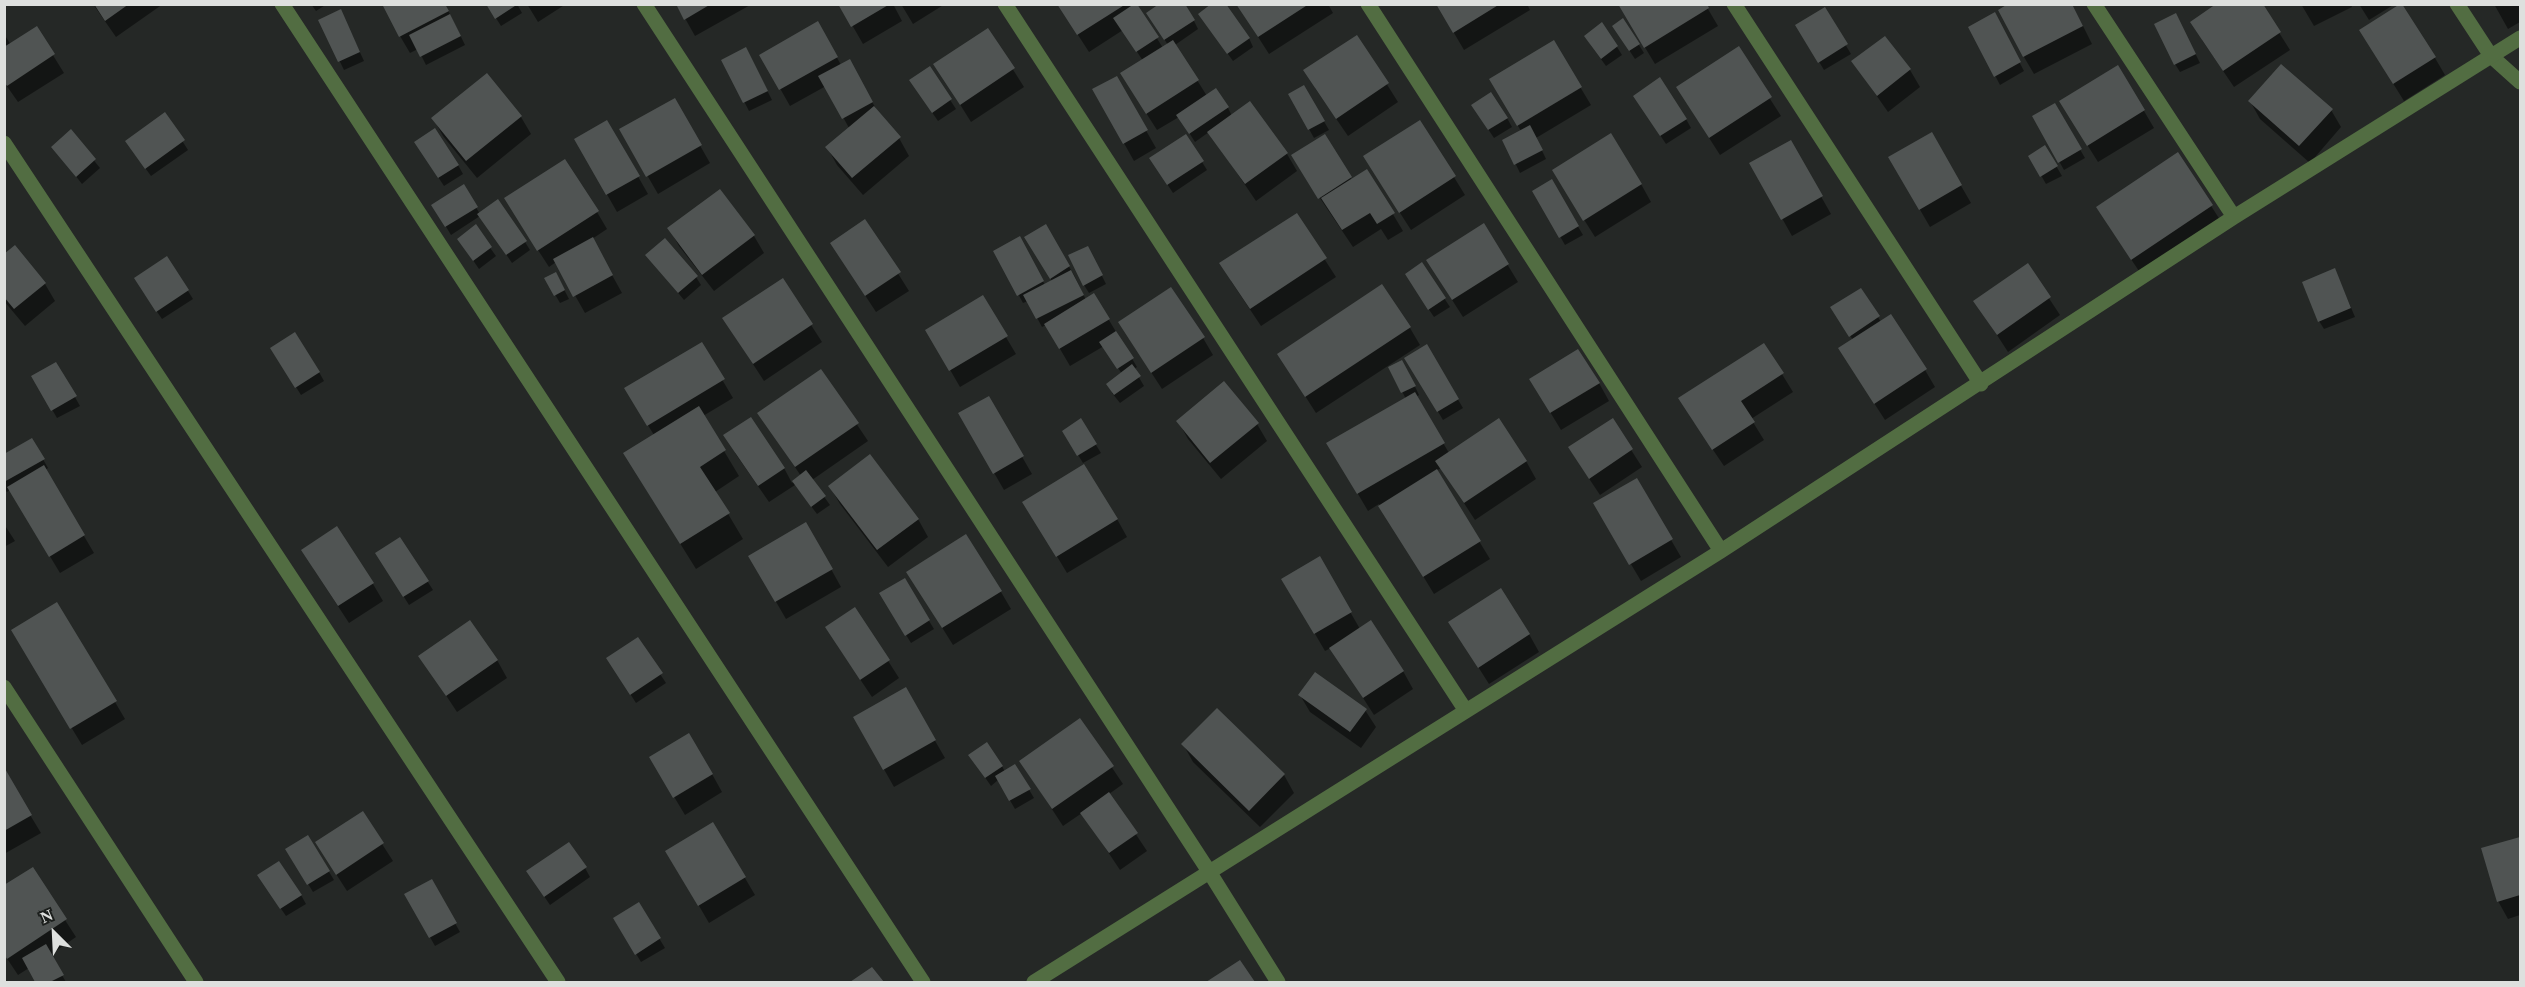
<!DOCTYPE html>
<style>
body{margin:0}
#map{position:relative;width:2525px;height:987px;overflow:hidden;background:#252826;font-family:Georgia,serif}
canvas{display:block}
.frame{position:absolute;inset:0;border:6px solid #dee0de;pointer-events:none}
.north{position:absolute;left:24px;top:903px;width:60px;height:60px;-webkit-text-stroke:4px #1b1e1c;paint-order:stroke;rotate:336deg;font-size:16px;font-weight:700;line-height:24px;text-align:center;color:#dee0de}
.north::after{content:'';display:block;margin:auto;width:21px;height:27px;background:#dee0de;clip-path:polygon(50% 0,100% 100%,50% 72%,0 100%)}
</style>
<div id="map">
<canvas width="2525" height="987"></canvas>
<div class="frame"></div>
<div class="north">N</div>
</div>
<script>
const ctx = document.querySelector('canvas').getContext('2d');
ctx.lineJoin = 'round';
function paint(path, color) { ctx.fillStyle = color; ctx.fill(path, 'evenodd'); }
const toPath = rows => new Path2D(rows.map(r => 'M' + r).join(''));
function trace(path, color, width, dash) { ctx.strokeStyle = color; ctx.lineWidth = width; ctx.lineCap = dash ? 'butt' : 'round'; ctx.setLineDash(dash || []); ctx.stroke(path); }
paint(toPath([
 [93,4,163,4,116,37],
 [311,4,327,4,316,11],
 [445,4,465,45,426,65,418,49,410,53,400,36],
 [487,4,517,4,522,13,501,26],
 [527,4,566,4,538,22],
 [677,4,752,4,695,36],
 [840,4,893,4,902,21,863,44],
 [901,4,945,4,913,24],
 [1058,4,1131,4,1133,7,1136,5,1163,48,1168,45,1153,22,1194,21,1198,29,1175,45,1207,96,1228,108,1232,116,1287,154,1297,171,1256,201,1209,132,1195,142,1179,117,1157,130,1132,91,1143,61,1123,30,1089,52],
 [1237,4,1328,4,1333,13,1269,54],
 [1437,4,1527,4,1530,10,1464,50],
 [1705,4,1718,26,1655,64,1629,21],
 [2072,4,2092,44,2034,74,2024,57],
 [2261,4,2290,50,2234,87,2202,40],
 [2301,4,2351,4,2352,7,2314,26],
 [2359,4,2395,4,2369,20],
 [2494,4,2520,4,2520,22,2508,29],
 [1824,9,1851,54,1824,70,1797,25],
 [345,20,364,61,344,70,320,21],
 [1205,22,1249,38,1253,47,1233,61],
 [818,23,841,65,849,61,879,114,899,138,909,156,863,195,837,165,827,147,849,128,826,86,790,106,761,55],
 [1999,23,2024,71,2000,85,1970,27],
 [2180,23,2200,63,2180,72,2175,64],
 [36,28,64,73,18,102,4,82,4,34,11,45],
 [988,30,1024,87,971,122,946,82],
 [1619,35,1639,45,1644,53,1635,59],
 [1357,37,1398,102,1348,136,1315,88],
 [1885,38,1910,70,1920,87,1888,112,1853,62],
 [1553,42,1591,105,1536,138,1546,159,1520,173,1504,140,1521,131,1491,80],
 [1590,44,1617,47,1622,55,1606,66],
 [2371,48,2435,58,2445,75,2404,101],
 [1738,49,1781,116,1720,155,1688,105],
 [750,57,772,100,749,111,723,60],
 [929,68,956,109,938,121,916,89],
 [1116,78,1156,148,1134,161,1094,90],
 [1304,87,1329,130,1314,138,1290,95],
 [674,100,710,163,658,194,621,130],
 [2250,101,2331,110,2341,127,2310,163,2260,119],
 [1640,105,1686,119,1691,128,1666,144],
 [2054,105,2085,158,2064,170,2034,117],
 [2144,111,2154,128,2098,162,2071,119],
 [165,114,188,150,151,176,132,150],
 [1478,114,1507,118,1512,127,1494,138],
 [521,117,531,134,477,178,443,136,433,118],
 [607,122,648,194,617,212,576,140],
 [1420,122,1465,195,1411,230,1375,174],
 [71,132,100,168,82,184,53,147],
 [1931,134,1971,203,1930,227,1890,158],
 [1324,136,1352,180,1367,171,1403,231,1388,240,1381,229,1353,247,1303,173],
 [1790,142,1831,214,1792,236,1751,163],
 [2045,147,2062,176,2046,184,2030,156],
 [421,151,458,165,463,174,444,186],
 [2178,154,2222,223,2143,277,2108,225],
 [1202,162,1207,170,1173,193,1156,167],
 [1551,181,1583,235,1565,245,1534,191],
 [1641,184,1651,202,1595,237,1564,188],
 [463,186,480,214,525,242,530,250,512,263,480,216,451,235,433,205],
 [719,191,754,236,764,253,714,291,679,246,669,228],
 [597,212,607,229,592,239,622,293,585,313,556,262,549,267,516,216],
 [1296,215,1336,277,1261,326,1231,281],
 [865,221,909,291,876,312,842,260],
 [1045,226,1074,275,1086,300,1094,295,1137,367,1134,369,1144,386,1120,403,1112,393,1122,374,1104,346,1070,366,1046,325,1042,327,1028,301,1023,303,995,251,1019,238,1045,285,1052,281,1026,237],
 [1484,226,1518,282,1463,317,1438,278],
 [475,227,496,256,479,269,464,247],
 [647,255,696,277,701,285,684,300],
 [4,256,45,284,55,301,25,326,4,301],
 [1092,256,1106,284,1089,293,1084,285],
 [1422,265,1450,307,1434,317,1411,283],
 [2027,265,2060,315,2008,352,1975,301],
 [2335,270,2355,317,2324,329,2319,321],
 [556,274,569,299,560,303,546,279],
 [782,280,822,342,764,381,734,335],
 [140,287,188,291,193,299,162,319],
 [1861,290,1881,322,1925,370,1935,387,1885,420,1850,366,1853,340,1837,316],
 [982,297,1016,354,960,387,927,330],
 [1410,328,1420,345,1316,413,1289,371],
 [1203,338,1213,355,1162,389,1130,340],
 [701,344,733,398,703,416,739,476,715,492,743,539,696,569,640,479,654,435,636,406],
 [1764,345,1793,392,1751,419,1764,440,1724,466,1690,416],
 [1426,346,1463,408,1443,420,1406,358],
 [272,349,319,372,324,381,301,395],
 [56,364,80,406,57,418,33,377],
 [1390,368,1407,370,1419,395,1416,397,1449,453,1526,461,1536,479,1475,520,1441,468,1436,471,1490,559,1434,594,1379,504,1368,511,1328,443,1406,399],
 [821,371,868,441,812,480,830,505,817,514,795,485,769,502,735,453,784,468,792,483,801,476,759,414],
 [1599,383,1609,401,1561,430,1541,397],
 [988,398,1032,474,1004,490,960,414],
 [1612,420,1642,467,1600,495,1580,465],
 [1081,421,1101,453,1083,463,1064,432],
 [1178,421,1257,424,1267,441,1221,479,1188,439],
 [32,440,48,468,45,470,94,553,60,573,10,490,7,492,4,489,4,456],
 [1636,480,1681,557,1641,581,1595,504],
 [830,487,918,519,928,537,888,567,840,504],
 [1117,519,1127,537,1067,573,1035,520],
 [4,524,15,541,4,547],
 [806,524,841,587,786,619,750,557],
 [400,539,433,590,409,605,382,562],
 [1319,558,1360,629,1403,671,1413,689,1374,715,1331,648,1325,651,1283,579],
 [313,568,373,584,383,601,349,623],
 [904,580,934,629,911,643,881,594],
 [918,589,1001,592,1011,609,953,645],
 [855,609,899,678,872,697,837,645],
 [1529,634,1539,652,1489,684,1461,640],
 [637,639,666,683,636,703,613,667],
 [23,648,115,702,125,719,82,745],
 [420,656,497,660,507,678,457,712],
 [905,689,945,758,894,787,855,718],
 [1300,695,1365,710,1376,727,1361,748,1310,712],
 [1217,710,1284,775,1294,793,1260,827,1193,762,1183,744],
 [1080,720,1123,784,1109,794,1147,851,1120,870,1082,813,1063,826,1021,762],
 [975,763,1002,766,1005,772,1015,766,1034,798,1015,809,998,780,991,786],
 [4,772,41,833,4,854],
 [712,774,722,792,685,815,661,775],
 [362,813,393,861,347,891,327,860],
 [713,824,755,895,709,923,667,851],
 [308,837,334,880,313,892,287,849],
 [2520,838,2520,915,2508,919,2498,901,2483,849],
 [585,868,590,877,550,905,533,880],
 [32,869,76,937,50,955,66,982,37,982,29,968,18,975,4,954],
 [431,881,460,932,435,946,406,895],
 [264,884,301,895,306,904,286,916],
 [639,905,665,948,641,962,615,919],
 [1239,962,1253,982,1209,982]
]), '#0007');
paint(toPath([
 [94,4,129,4,105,21],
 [382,4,445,4,449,11,399,37],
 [486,4,518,4,495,19],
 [676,4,711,4,684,20],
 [838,4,890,4,851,27],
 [1057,4,1126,4,1077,35],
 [1134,4,1137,4,1159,37,1136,52,1113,18],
 [1159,4,1185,4,1195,20,1164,40,1146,13],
 [1211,4,1226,4,1250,38,1227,54,1198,14],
 [1236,4,1309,4,1258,37],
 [1436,4,1500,4,1453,33],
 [1618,4,1707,4,1709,8,1644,48],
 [2008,4,2072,4,2083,26,2023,57,1998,10],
 [2216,4,2263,4,2281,32,2223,71,2190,22],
 [2400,4,2402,4,2436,57,2393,84,2359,30],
 [1825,7,1848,44,1818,63,1795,25],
 [341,9,360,52,338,62,318,20],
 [1995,12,2021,62,1994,77,1968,27],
 [2176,13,2196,54,2174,65,2154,24],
 [450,14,461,36,420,57,409,35],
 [1623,18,1640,44,1629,51,1612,26],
 [818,21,838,57,779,90,759,55],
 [1602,22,1618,46,1601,59,1584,36],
 [37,26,55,54,7,86,4,82,4,47],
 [988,28,1015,68,960,105,933,64],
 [1357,35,1389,83,1336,119,1303,70],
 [1885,36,1911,69,1877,96,1851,61],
 [1173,40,1199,80,1146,114,1120,73],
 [1554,40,1582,87,1517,126,1489,79],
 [1739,46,1772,97,1709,138,1676,87],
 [746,47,768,91,743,103,721,60],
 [850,59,873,102,842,119,818,76],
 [2281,64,2333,109,2299,146,2248,101],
 [2118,65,2145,110,2087,146,2059,101],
 [930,66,952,99,932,113,909,80],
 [487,73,522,116,466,161,431,118],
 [1117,76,1148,130,1123,144,1092,89],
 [1660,77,1687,119,1660,136,1633,96],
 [1304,85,1325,121,1308,130,1288,94],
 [1216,88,1229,107,1189,134,1176,115],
 [1491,92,1508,118,1488,130,1471,105],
 [675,98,702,145,646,177,619,129],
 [1250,101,1288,153,1245,184,1207,132],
 [2055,103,2082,149,2058,163,2032,116],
 [874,106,901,137,852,178,825,147],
 [165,112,185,140,145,169,125,141],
 [607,120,640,176,606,195,574,139],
 [1420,120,1456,176,1399,213,1363,156],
 [1530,125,1543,150,1514,165,1502,140],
 [435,128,459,165,438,178,414,142],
 [71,129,96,159,76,177,51,147],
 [1932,132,1962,185,1919,210,1888,157],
 [1611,133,1642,184,1583,221,1552,170],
 [1186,134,1204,161,1167,185,1149,158],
 [1325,134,1352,177,1318,199,1291,155],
 [1791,140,1823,196,1781,220,1749,163],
 [2045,145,2058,166,2040,177,2028,156],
 [2178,152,2213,205,2131,260,2096,207],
 [565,159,599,211,537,251,504,198],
 [1367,169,1395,213,1377,224,1370,213,1342,230,1321,198],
 [1552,179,1579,226,1559,238,1532,191],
 [464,184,478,207,445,227,431,205],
 [720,189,755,235,702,275,667,228],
 [498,199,527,241,506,255,477,214],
 [1297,213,1327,258,1250,309,1219,263],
 [865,219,901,272,865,296,830,243],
 [1484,223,1509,264,1452,300,1426,260],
 [476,224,492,247,473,261,457,239],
 [1046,224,1070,266,1050,279,1024,237],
 [1020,236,1044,281,1017,296,993,251],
 [593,237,613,275,573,297,553,259],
 [665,238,698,276,678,293,645,255],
 [15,245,46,283,14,309,4,297,4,254],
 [1088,246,1103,275,1083,286,1068,255],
 [167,256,189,290,156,312,134,278],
 [1422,262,1446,298,1428,310,1405,274],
 [2028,263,2051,297,1997,335,1973,301],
 [2335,268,2351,308,2318,322,2302,282],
 [1071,270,1084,295,1036,319,1023,295],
 [556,272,565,290,554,296,544,278],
 [783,278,813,324,753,364,722,318],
 [1382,284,1411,327,1305,397,1277,354],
 [1171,287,1205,337,1151,373,1118,322],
 [1861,288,1880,316,1849,337,1830,307],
 [1094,293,1110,319,1059,349,1044,324],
 [983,295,1008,336,949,371,925,330],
 [1891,314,1927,369,1874,404,1838,348],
 [1116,331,1134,358,1117,369,1099,342],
 [295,332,320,372,295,388,270,348],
 [702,342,725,379,647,426,624,388],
 [1764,343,1784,373,1741,401,1755,422,1712,450,1678,398],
 [1427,344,1459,399,1437,412,1404,358],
 [1578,349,1600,383,1550,413,1529,379],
 [1402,360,1416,386,1401,393,1388,367],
 [56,362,77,396,51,411,31,376],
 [1132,364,1141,376,1114,395,1106,384],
 [821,369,859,423,795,467,757,413],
 [1224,381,1259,423,1210,463,1176,421],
 [1415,392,1445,443,1357,494,1326,443],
 [989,396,1024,456,993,474,958,413],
 [699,406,726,450,700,467,730,513,680,544,623,453],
 [751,417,785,468,758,486,723,435],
 [1081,418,1097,444,1077,456,1062,431],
 [1499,418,1527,461,1464,503,1435,461],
 [1613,418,1633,449,1589,479,1568,447],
 [32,438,45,459,4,482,4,454],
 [870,454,919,519,877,550,828,486],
 [1084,464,1118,519,1056,557,1022,502],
 [44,465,85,535,49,557,7,487],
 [1437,469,1481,541,1423,577,1378,506],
 [806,470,826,496,811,507,792,481],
 [1637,478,1673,539,1629,565,1593,503],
 [806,522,833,569,775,602,748,556],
 [337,526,374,583,338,606,301,550],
 [966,534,1002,591,942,628,906,572],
 [400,537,429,581,403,597,375,553],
 [1320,556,1352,612,1314,634,1281,579],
 [905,578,930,620,905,636,879,593],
 [1501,588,1530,634,1478,668,1448,622],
 [57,602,117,701,70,729,11,630],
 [855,607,890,660,860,680,825,627],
 [470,620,498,660,446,696,418,656],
 [1371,620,1404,671,1363,698,1329,648],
 [638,637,663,673,630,695,606,658],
 [1315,672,1367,709,1350,732,1298,695],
 [906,687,936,740,883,770,853,717],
 [1217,708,1285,774,1249,811,1181,744],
 [1080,718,1114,766,1052,809,1019,761],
 [689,733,713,774,673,798,649,757],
 [987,742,1003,766,985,778,968,755],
 [1015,764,1031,789,1009,801,995,776],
 [4,767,32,815,4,831],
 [1109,792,1138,833,1109,853,1080,813],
 [363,811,384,843,336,875,315,842],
 [713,822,746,877,698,906,665,851],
 [308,835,330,871,307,885,285,849],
 [2520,837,2520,895,2497,902,2481,848],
 [569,842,587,867,544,897,526,871],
 [279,861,302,895,280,909,257,875],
 [33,867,67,919,7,959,4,954,4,885],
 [432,879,457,923,429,938,404,894],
 [639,902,661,938,635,955,613,918],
 [46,944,64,975,50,982,35,982,22,958],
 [1240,960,1255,982,1206,982],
 [872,967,884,982,850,982]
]), '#505453');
trace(toPath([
 [2491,56,2520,82]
]), '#526d42', 15);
trace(toPath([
 [282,4,923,982],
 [644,4,1210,873,1278,982],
 [1005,4,1466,711],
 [1368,4,1721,551],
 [1734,4,1981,384],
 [2094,4,2234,217],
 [2457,4,2491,56],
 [4,143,558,982],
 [4,687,196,982],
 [1034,982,1721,551,2234,217,2520,38]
]), '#526d42', 15);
</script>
